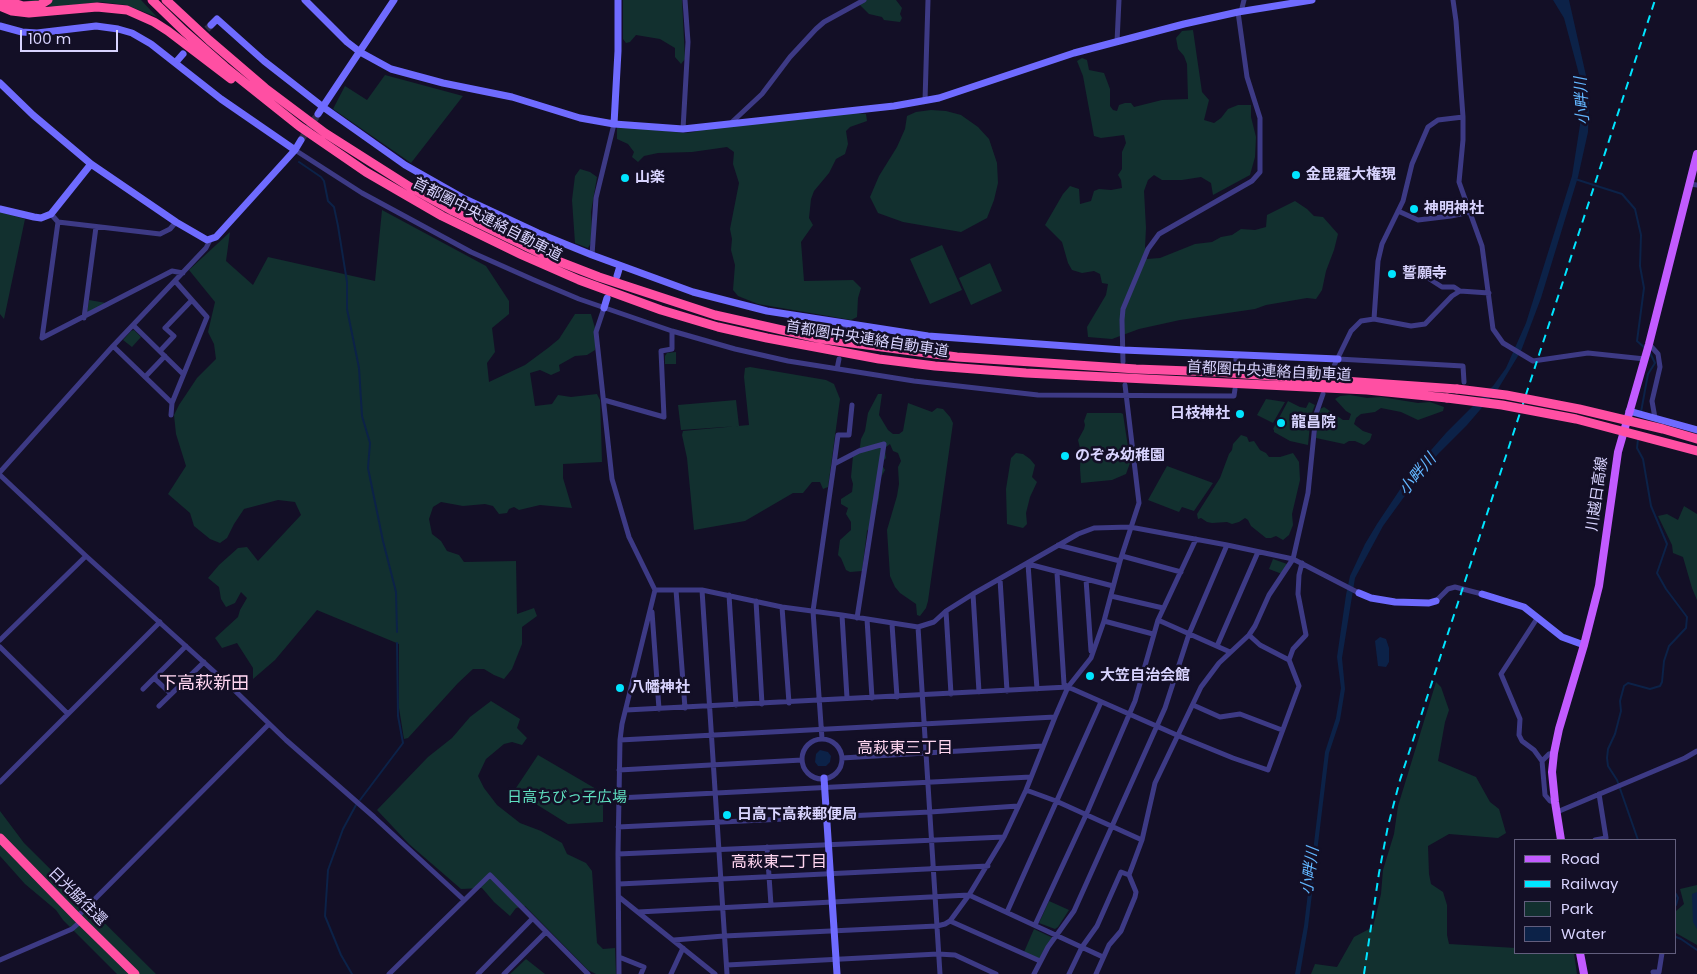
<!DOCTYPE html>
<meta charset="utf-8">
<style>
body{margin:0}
#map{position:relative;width:1697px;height:974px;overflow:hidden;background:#130f26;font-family:Poppins,sans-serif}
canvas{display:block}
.legend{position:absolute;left:1514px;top:839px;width:162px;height:115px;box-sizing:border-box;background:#130f26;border:1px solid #625e7d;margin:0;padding:6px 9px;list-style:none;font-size:15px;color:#d9d4ff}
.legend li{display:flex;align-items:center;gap:10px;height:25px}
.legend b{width:25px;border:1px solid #625e7d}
.scale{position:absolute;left:20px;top:30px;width:98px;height:22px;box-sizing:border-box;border:2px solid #d9d4ff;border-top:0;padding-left:6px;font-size:15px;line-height:18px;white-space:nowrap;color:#d9d4ff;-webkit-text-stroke:4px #130f26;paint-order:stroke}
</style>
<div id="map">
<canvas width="1697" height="974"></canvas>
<ul class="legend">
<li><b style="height:6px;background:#c25bff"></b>Road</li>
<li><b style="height:6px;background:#00e5ff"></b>Railway</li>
<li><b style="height:14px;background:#12302f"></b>Park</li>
<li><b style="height:14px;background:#0c2248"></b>Water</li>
</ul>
<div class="scale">100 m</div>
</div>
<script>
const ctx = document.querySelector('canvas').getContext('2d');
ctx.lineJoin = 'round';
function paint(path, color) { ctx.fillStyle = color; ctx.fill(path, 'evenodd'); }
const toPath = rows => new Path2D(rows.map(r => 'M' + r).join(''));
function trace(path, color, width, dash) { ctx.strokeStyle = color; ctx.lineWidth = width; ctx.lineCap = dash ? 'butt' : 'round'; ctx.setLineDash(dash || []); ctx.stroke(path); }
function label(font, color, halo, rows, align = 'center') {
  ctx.font = font + ' Poppins,"Noto Sans JP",sans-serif'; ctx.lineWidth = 5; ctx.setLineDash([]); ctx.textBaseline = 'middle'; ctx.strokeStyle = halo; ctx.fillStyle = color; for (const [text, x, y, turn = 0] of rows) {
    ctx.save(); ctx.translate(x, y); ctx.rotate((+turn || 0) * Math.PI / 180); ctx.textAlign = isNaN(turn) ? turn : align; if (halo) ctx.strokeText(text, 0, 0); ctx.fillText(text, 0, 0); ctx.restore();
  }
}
paint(toPath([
 [27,0,141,0,157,17,126,5,101,2,55,7],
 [623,0,682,0,685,59,681,64,675,57,675,48,660,39,636,35,630,42,626,43,623,39],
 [860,0,896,0,902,8,900,14,902,18,900,22,884,20,882,17,869,14,860,5],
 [1193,30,1202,92,1209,100,1204,120,1214,123,1221,118,1228,109,1238,105,1251,105,1251,117,1256,137,1255,157,1250,175,1213,195,1211,183,1201,177,1182,180,1162,180,1154,175,1148,180,1144,191,1146,228,1145,247,1147,259,1160,258,1195,244,1212,242,1221,237,1232,235,1241,229,1255,230,1266,227,1267,215,1295,201,1307,209,1314,216,1323,217,1338,234,1334,250,1326,271,1322,290,1316,299,1307,298,1266,305,1255,309,1180,320,1139,329,1112,339,1088,337,1087,327,1106,295,1108,284,1102,283,1100,274,1094,271,1082,273,1072,270,1068,263,1062,242,1045,225,1063,194,1070,186,1079,189,1080,204,1091,201,1094,191,1099,189,1111,190,1122,188,1121,180,1118,175,1122,169,1122,152,1126,143,1124,135,1101,138,1094,136,1083,76,1077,61,1082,58,1087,60,1089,70,1104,73,1110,89,1110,106,1113,110,1117,111,1119,105,1125,103,1131,103,1134,107,1162,100,1188,99,1187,64,1184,56,1178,49,1176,38,1182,31],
 [385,75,463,96,411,163,333,109,345,86,367,100],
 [931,110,946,111,961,115,978,127,989,139,997,163,998,183,994,200,987,218,961,232,903,222,878,213,870,197,879,176,897,147,905,129,907,116,916,112],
 [854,113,866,114,867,121,850,127,846,131,848,144,845,154,836,159,829,173,814,191,811,199,809,218,813,225,801,242,804,281,853,280,861,288,858,298,857,317,851,320,758,304,738,296,733,290,735,265,731,250,732,239,730,229,739,183,733,164,734,152,727,147,692,152,658,153,644,156,638,162,632,157,634,152,628,144,617,139,617,126,685,133,694,132,703,129],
 [580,169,590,172,597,177,591,212,592,231,591,243,588,248,575,243,572,200,575,176],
 [382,210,486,266,509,301,509,314,492,328,495,352,487,363,489,382,525,365,548,348,559,339,575,314,591,314,597,335,595,350,587,355,575,356,559,365,560,371,551,375,540,370,530,373,535,406,552,404,558,395,571,397,597,394,600,400,601,428,602,462,563,464,563,478,572,508,540,505,519,510,514,507,509,509,507,513,499,514,493,506,485,504,463,506,441,502,433,507,429,519,432,534,441,541,447,551,459,555,464,562,516,561,517,614,534,608,537,616,522,627,522,644,512,669,504,679,494,675,484,669,473,669,458,683,408,738,404,739,399,708,399,644,317,610,275,660,253,679,253,668,237,643,222,648,215,638,238,617,240,610,247,598,241,592,235,603,226,607,221,599,219,587,208,578,219,565,238,548,247,547,258,561,301,515,295,502,278,500,244,509,234,524,227,538,220,543,210,539,194,526,190,513,168,494,186,466,176,434,174,415,179,405,197,378,216,359,214,344,208,332,215,302,189,270,230,232,226,261,253,285,268,257,375,281],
 [0,212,25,219,4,319,0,314],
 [942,245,962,290,930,304,910,259],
 [990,263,1002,291,971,305,959,278],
 [89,300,106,303,87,313],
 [134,330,141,337,132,347,123,340,131,331],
 [676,352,676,364,665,364,665,356,667,353],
 [750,367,826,380,834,384,840,399,828,487,823,489,820,482,812,482,803,493,793,493,745,521,694,530,687,458,682,435,683,431,749,425,744,377,745,368],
 [878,394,882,394,879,415,888,430,893,434,899,434,903,431,908,403,932,412,937,408,943,409,950,417,953,423,928,601,926,608,920,616,917,615,916,604,900,593,895,587,890,576,887,530,897,496,899,484,898,467,901,461,898,453,893,451,890,444,886,447,885,450,886,458,883,461,882,465,885,470,880,479,879,498,873,523,867,531,862,571,850,572,846,570,841,558,838,555,840,540,851,530,851,522,846,514,848,508,841,504,841,499,852,492,853,484,851,477,853,456,860,447,861,439,865,431,868,413],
 [1350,395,1367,398,1381,397,1418,403,1430,402,1444,407,1443,411,1418,420,1401,412,1381,408,1375,412,1361,414,1356,418,1354,424,1363,431,1372,434,1370,440,1364,445,1355,441,1349,441,1344,444,1316,438,1320,409,1324,407,1343,420,1349,420,1351,414,1346,411,1335,399,1340,396],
 [1266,399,1285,402,1273,423,1257,415],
 [736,400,739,426,681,430,678,405],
 [1288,401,1300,407,1306,408,1309,402,1315,405,1311,415,1308,445,1290,441,1274,432,1274,430,1273,429],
 [1087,413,1121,413,1123,414,1128,447,1127,455,1130,459,1130,463,1126,474,1112,480,1081,483,1080,468,1081,452,1078,440,1084,429,1085,425,1084,421],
 [1241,435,1247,437,1249,442,1254,441,1260,450,1266,453,1269,457,1280,457,1293,453,1299,462,1300,480,1292,514,1293,525,1289,535,1283,540,1276,536,1271,538,1266,538,1251,526,1248,520,1245,518,1239,522,1232,524,1227,522,1212,523,1207,522,1201,518,1198,519,1197,514,1220,478,1229,454,1232,450,1233,444],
 [1016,453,1023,454,1030,459,1035,465,1032,477,1037,482,1030,497,1026,513,1027,524,1023,528,1007,524,1006,489,1011,458],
 [1167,466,1213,483,1194,511,1182,507,1179,512,1148,500],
 [1684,506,1697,514,1697,600,1692,588,1683,557,1673,553,1672,545,1658,516,1667,514,1678,520],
 [1273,559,1287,564,1282,574,1269,569],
 [1436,682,1441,687,1449,710,1445,722,1438,761,1476,777,1490,802,1499,809,1506,833,1498,838,1449,834,1428,846,1429,874,1431,884,1443,892,1447,905,1447,935,1449,944,1516,948,1516,953,1574,953,1577,974,1311,974,1315,964,1337,967,1354,937,1373,927,1381,894,1383,870,1394,834,1398,806],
 [491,701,520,719,517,728,527,738,522,745,512,742,504,744,486,759,478,776,484,788,497,805,520,823,541,831,562,843,567,854,586,863,592,871,597,943,603,949,615,948,616,974,596,974,588,970,525,906,516,908,510,916,494,902,482,888,461,889,409,844,377,810,428,757,452,738,470,717],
 [538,755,603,793,603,822,568,824,515,791,516,788],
 [0,811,24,843,156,974,117,974,63,920,56,910,25,884,0,856],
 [1697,885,1697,945,1676,933,1676,911,1684,904,1680,889],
 [1049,901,1069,910,1058,927,1055,929,1039,923],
 [1034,929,1053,938,1040,959,1024,952],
 [526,959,545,974,510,974]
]), '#12302f');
paint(toPath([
 [1553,0,1569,0,1587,80,1589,106,1588,132,1578,177,1541,298,1521,351,1498,389,1467,425,1438,454,1404,497,1383,526,1355,578,1342,658,1345,689,1340,720,1329,753,1308,927,1300,974,1295,974,1304,926,1325,752,1336,718,1341,688,1337,657,1346,595,1350,576,1365,544,1377,524,1411,473,1446,433,1493,386,1506,368,1526,323,1572,176,1580,125,1580,78,1564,18],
 [1380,637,1386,639,1389,648,1389,662,1386,667,1378,666,1375,641],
 [820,750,828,752,831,756,830,762,826,766,818,766,815,762,816,754],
 [1697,892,1697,929,1693,922,1692,894]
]), '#0c2248');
trace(toPath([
 [299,162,321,177,324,181,328,201,334,207,338,226,347,282,347,309,359,368,362,416,370,443,368,468,383,541,396,592,397,632],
 [1575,179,1622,194,1635,209,1641,235,1640,266,1644,288,1637,341,1645,348],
 [1641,412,1648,374,1655,363,1650,353],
 [1638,439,1637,448,1643,459,1651,506,1667,544,1657,573,1666,589,1687,617,1686,628,1669,646,1664,661,1662,682,1660,686,1650,689,1628,683,1624,686,1620,701,1621,711,1615,734,1608,749,1607,758,1608,766,1617,780,1638,840],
 [360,800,403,743,398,716,397,643],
 [1676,894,1678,898,1676,905],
 [1676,937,1681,939,1697,950],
 [352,974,341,955,325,916,328,870,343,829,356,805]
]), '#0c2248', 2);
trace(toPath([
 [192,44,211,25],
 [301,140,318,114]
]), '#312d47', 7, [7, 3.5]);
trace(toPath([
 [1453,0,1456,21,1463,117,1463,140,1459,182,1482,246,1493,329,1503,343,1533,361,1588,353,1645,359],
 [1241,12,1244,0],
 [1117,42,1119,0],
 [925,101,928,0],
 [731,123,762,94,790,57,816,29,824,22,864,0],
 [683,129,688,42,685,0],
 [295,150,362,193,471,252,534,280,579,299,672,331,735,349,788,361,914,381,1038,395,1234,396,1235,389],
 [1690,184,1697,185],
 [1398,211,1418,220,1451,216,1470,212],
 [51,214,58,222,160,234,170,229,176,222],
 [592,255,596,198,614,124],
 [1409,274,1420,275,1428,278,1442,287,1454,287,1460,291],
 [604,308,596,332,612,479,629,537,655,590,622,724,620,740,618,854,619,974],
 [84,318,96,227],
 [1374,319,1411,326,1425,324,1452,296,1460,291,1489,293],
 [133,325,183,374],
 [843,336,846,324],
 [42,338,172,271,183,273],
 [42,338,58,222],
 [1649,344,1658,354,1660,367,1652,401,1655,418],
 [113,346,172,403],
 [160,351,174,336,165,328,192,300],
 [1338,359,1463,366,1464,382],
 [1123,362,1122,320,1123,309,1148,249,1159,234,1252,181,1260,172,1260,118,1247,77,1238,12],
 [1236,366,1236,355],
 [837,369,839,359],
 [1332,370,1351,331,1361,321,1374,319,1378,261,1382,244,1403,201,1412,164,1428,127,1438,120,1463,117],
 [145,377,165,356],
 [604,400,664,417,661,351,672,349,672,331],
 [171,415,172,403,207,317,175,281],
 [834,464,838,435,849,435,852,405],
 [0,472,113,346,206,248,210,240],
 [0,475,86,556,229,685,286,740,374,817,464,900],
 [1058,545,1120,561],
 [1122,556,1181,572],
 [1057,573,1064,684,1068,687],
 [1000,579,1007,691],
 [1086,579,1091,651],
 [655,590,702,590,782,607,842,615,918,627,934,622,946,611,973,594,1078,534,1094,528,1130,527,1227,545,1293,559,1359,593],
 [676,590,685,708],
 [702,590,727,974],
 [973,594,979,692],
 [729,595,736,705],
 [1111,596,1163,608],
 [756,601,762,704],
 [1436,601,1448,589,1455,587,1482,594],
 [782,607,789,703],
 [946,611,951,694],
 [652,612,659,709],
 [842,615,847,698],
 [1538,617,1501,674,1520,719,1519,735,1522,741,1534,750,1542,761,1545,795,1550,801,1555,802],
 [867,619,872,698],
 [1158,620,1230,652],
 [1104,621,1153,634],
 [892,624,897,697],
 [918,627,940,974],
 [1249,635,1260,645,1289,660],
 [0,640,86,556],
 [1217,646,1258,552],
 [0,647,68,714],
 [154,678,171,694],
 [143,689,186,646],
 [1037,689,1028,564,1113,586],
 [1193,705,1220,717,1240,714,1282,730],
 [159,706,204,662],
 [626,710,1068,687,1179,736,1233,758,1268,770,1299,686,1289,660,1293,649,1306,635,1298,594,1299,575,1302,563],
 [822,739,813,611,834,464,859,451,884,444,857,618],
 '802 759a20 20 0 1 1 40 0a20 20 0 1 1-40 0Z',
 [620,740,1055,717],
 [842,758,1043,746],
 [1542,761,1549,754,1554,753],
 [619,770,802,760],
 [0,782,160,622],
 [1026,790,1056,801,1142,840],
 [618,798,1031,777],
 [1557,812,1685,758,1697,751],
 [618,827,930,812,1018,806],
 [1595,840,1606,838,1599,794],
 [767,847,771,905],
 [618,854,1004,837],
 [619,884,988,866],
 [619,897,715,974],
 [638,912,969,895,1103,957],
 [1007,912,1101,702],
 [77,917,269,724],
 [950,921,1040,961],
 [1035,925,1086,815,1135,701,1158,620,1196,539],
 [674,940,724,936,937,926,945,924,950,921,969,895,1004,837,1026,790,1055,717,1068,687,1091,658,1104,621,1120,561,1139,503,1125,385],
 [619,957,644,967,641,974],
 [0,960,72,929,81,921],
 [727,965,938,954,955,955,996,974],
 [1653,972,1659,972,1662,953],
 [389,974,490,875,588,974],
 [478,974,532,919],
 [504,974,546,932],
 [671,974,683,948],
 [1034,974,1048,947,1074,911,1165,708,1189,634,1227,545],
 [1069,974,1082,947,1097,926,1121,872,1129,875],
 [1096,974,1109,945,1121,931,1135,897,1136,892,1129,875,1142,840,1155,783,1201,687,1219,663,1249,635,1255,626,1269,595,1293,559,1308,493,1316,414,1323,394]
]), '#3d3a85', 5);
trace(toPath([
 [305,0,347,42,360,52,391,69,443,83,512,97,580,118,614,124,683,129,894,106,939,98,1074,53,1184,24,1238,12,1312,0],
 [211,25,217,19,264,61,323,107,405,165,465,199,538,233,592,255,693,292,767,311,928,336,1123,350,1338,359],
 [0,26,22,32,37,33,96,26,118,29,132,33,151,44,221,99,295,150],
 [176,62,183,54],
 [0,83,33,115,91,164,176,222,207,240,216,237,295,150,301,140],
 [318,114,394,0],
 [614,124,618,51,618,0],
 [0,209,34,217,41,218,51,214,91,164],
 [617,276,620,266],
 [604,308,607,298],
 [1629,411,1697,430],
 [1359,593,1371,598,1395,602,1429,603,1436,601],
 [1482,594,1524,607,1562,637,1584,645],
 [824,778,837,974]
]), '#6f6bff', 7);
trace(toPath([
 [1561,840,1555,802,1552,772,1554,753,1559,729,1584,645,1599,586,1618,452,1649,344,1697,154],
 [1580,953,1584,974]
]), '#c25bff', 8);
trace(toPath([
 [4,0,23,6,40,5,48,0],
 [152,0,184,31,225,67,299,126,366,172,442,216,522,255,579,280,661,310,718,327,767,338,879,359,935,366,1026,373,1367,390,1447,398],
 [166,0,209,40,265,88,325,133,410,187,453,211,550,258,599,277,715,315,822,339,957,357,1136,369,1216,372,1457,389],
 [0,6,12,11,29,13,97,7,127,10,154,22,168,31,231,79],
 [0,838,77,917,135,974]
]), '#ff4fa3', 9);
trace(toPath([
 [1364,974,1379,873,1388,826,1400,780,1655,0]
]), '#00e5ff', 2, [8, 6]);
trace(toPath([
 [1457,389,1506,395,1579,409,1663,429,1697,439],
 [1447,398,1502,405,1576,419,1697,451]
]), '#ff4fa3', 9);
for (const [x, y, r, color] of [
 [1296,175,5,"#00e5ff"],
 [625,178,5,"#00e5ff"],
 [1414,209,5,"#00e5ff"],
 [1392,274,5,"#00e5ff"],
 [1240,414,5,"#00e5ff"],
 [1281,423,5,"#00e5ff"],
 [1065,456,5,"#00e5ff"],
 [1090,676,5,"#00e5ff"],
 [620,688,5,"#00e5ff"],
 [727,815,5,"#00e5ff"]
]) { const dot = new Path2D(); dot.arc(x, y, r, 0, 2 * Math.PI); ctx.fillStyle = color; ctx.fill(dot); trace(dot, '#130f26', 2); }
label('bold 15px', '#d9d4ff', '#130f26', [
 ["金毘羅大権現",1306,175],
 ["山楽",635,178],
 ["神明神社",1424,209],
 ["誓願寺",1402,274],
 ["日枝神社",1230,414,"right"],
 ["龍昌院",1291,423],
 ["のぞみ幼稚園",1075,456],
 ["大笠自治会館",1100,676],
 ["八幡神社",630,688],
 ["日高下高萩郵便局",737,815]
], 'left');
label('15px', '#d9d4ff', '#130f26', [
 ["首都圏中央連絡自動車道",487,220,27],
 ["首都圏中央連絡自動車道",867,340,9],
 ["首都圏中央連絡自動車道",1269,372,3],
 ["川越日高線",1598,494,-82],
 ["日光脇往還",77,897,45]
]);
label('15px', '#5fe0c0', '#130f26', [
 ["日高ちびっ子広場",567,798]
]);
label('italic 16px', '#62b6ff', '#130f26', [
 ["小畔川",1583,101,-93],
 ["小畔川",1418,475,-50],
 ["小畔川",1311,871,-82]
]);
label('16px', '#ffd6f0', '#130f26', [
 ["高萩東三丁目",905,749],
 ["高萩東二丁目",779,863]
]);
label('18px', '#ffd6f0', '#130f26', [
 ["下高萩新田",204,684]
]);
</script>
